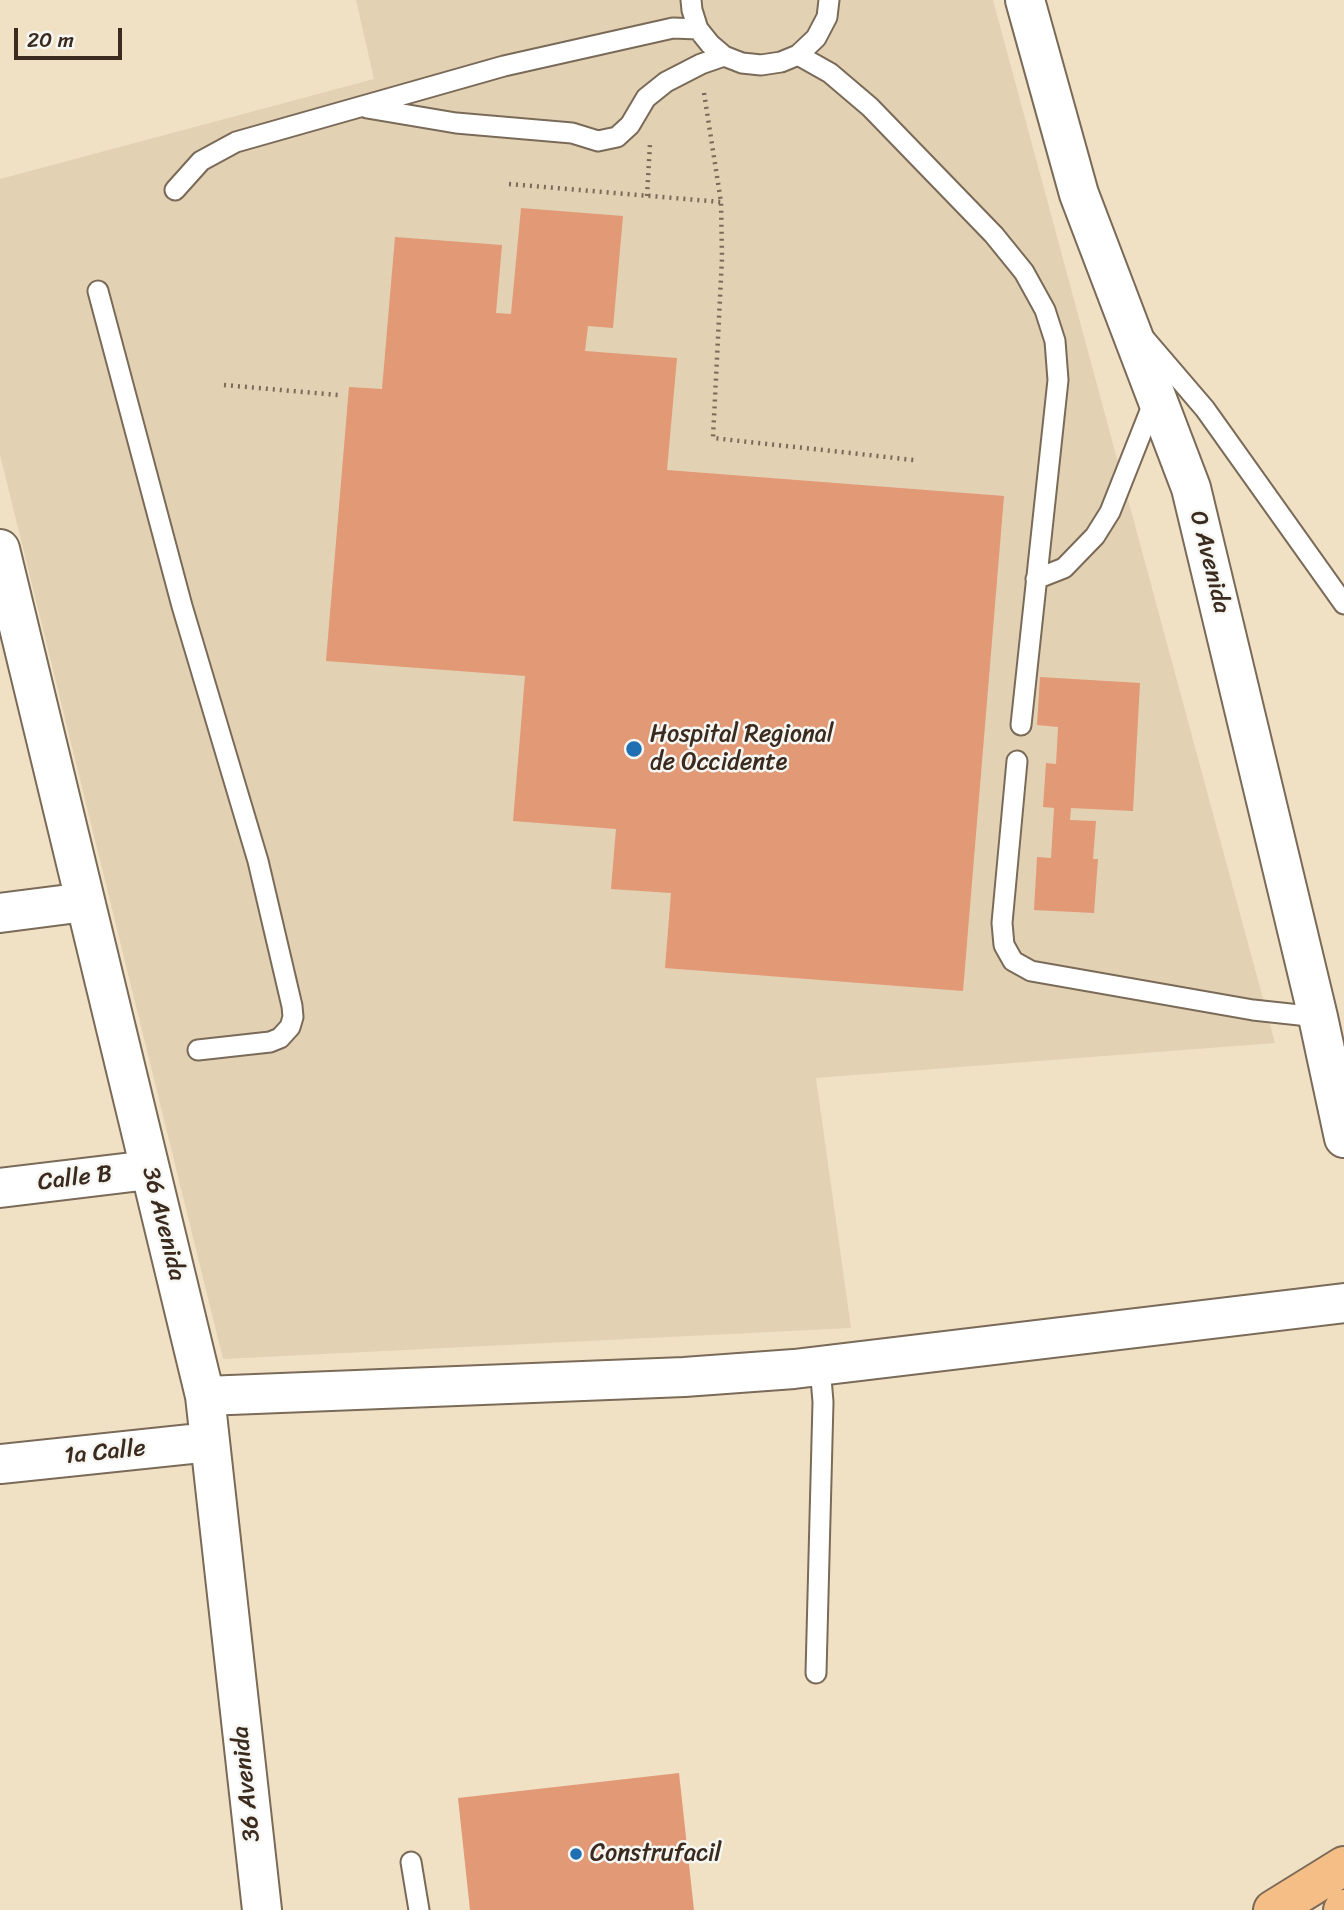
<!DOCTYPE html>
<style>
body{margin:0}
#map{position:relative;width:1344px;height:1910px;overflow:hidden;background:#f0e1c5;font-family:Sriracha,sans-serif}
canvas{display:block}
.scale{position:absolute;left:14px;top:28px;width:108px;height:32px;box-sizing:border-box;border:4px solid #3b2a1e;border-top:0;padding-left:9px;font-size:21px;line-height:24px;white-space:nowrap;color:#3b2a1e;-webkit-text-stroke:5px #f6f6f2;paint-order:stroke}
</style>
<div id="map">
<canvas width="1344" height="1910"></canvas>
<div class="scale">20 m</div>
</div>
<script>
const ctx = document.querySelector('canvas').getContext('2d');
ctx.lineJoin = 'round';
function paint(path, color) { ctx.fillStyle = color; ctx.fill(path, 'evenodd'); }
const toPath = rows => new Path2D(rows.map(r => 'M' + r).join(''));
function trace(path, color, width, dash) { ctx.strokeStyle = color; ctx.lineWidth = width; ctx.lineCap = dash ? 'butt' : 'round'; ctx.setLineDash(dash || []); ctx.stroke(path); }
function label(font, color, halo, rows, align = 'center') {
  ctx.font = font + ' Sriracha,sans-serif'; ctx.lineWidth = 5; ctx.setLineDash([]); ctx.textBaseline = 'middle'; ctx.strokeStyle = halo; ctx.fillStyle = color; for (const [text, x, y, turn = 0] of rows) {
    ctx.save(); ctx.translate(x, y); ctx.rotate((+turn || 0) * Math.PI / 180); ctx.textAlign = isNaN(turn) ? turn : align; if (halo) ctx.strokeText(text, 0, 0); ctx.fillText(text, 0, 0); ctx.restore();
  }
}
paint(toPath([
 [356,0,993,0,1275,1043,816,1078,851,1328,223,1359,0,455,0,179,374,79]
]), '#e3d1b4');
paint(toPath([
 [521,208,623,216,613,328,588,326,585,351,677,358,667,470,1004,496,963,991,665,968,671,893,611,889,616,829,513,821,525,676,326,661,349,387,382,389,395,237,502,245,496,313,511,314],
 [1040,677,1140,683,1133,811,1071,808,1070,820,1096,821,1093,859,1098,859,1094,913,1034,910,1037,857,1051,858,1054,808,1043,807,1046,763,1056,764,1058,727,1037,725],
 [679,1773,694,1910,470,1910,458,1798]
]), '#e19976');
const service = toPath([
 [691,0,692,10,698,29,710,44,724,56,742,63,761,65,781,62,798,55,816,38,827,17,829,0],
 [798,55,830,73,870,107,994,235,1024,272,1045,310,1055,341,1058,380,1021,725],
 [367,108,456,123,572,133,598,141,617,137,630,125,646,98,666,82,701,64,724,56],
 [175,190,201,161,236,142,504,66,673,28,698,29],
 [98,291,182,606,258,861,292,1006,293,1017,290,1027,280,1038,270,1042,198,1050],
 [1145,339,1205,409,1344,604],
 [1036,579,1064,568,1095,536,1110,512,1154,401],
 [1017,761,1002,923,1004,945,1013,961,1031,971,1253,1010,1318,1017],
 [816,1673,823,1402,820,1366],
 [411,1862,419,1910]
]);
const minor = toPath([
 [1025,0,1079,194,1191,488,1318,1017,1344,1138],
 [0,549,205,1396,262,1910],
 [0,913,85,902],
 [0,1188,149,1170],
 [205,1396,684,1377,794,1369,1344,1303],
 [0,1464,210,1442]
]);
const trunk = toPath([
 [1273,1910,1344,1866],
 [1343,1910,1344,1909]
]);
trace(service, '#7a6a58', 23);
trace(minor, '#7a6a58', 42);
trace(trunk, '#7a6a58', 42);
trace(toPath([
 [704,93,721,202,722,258,713,438,914,460],
 [509,184,721,202],
 [647,196,650,144],
 [224,385,338,395]
]), '#7a6a58', 4.5, [2, 5]);
trace(service, '#fff', 19);
trace(minor, '#fff', 38);
trace(trunk, '#f6be87', 38);
for (const [x, y, r, color] of [
 [634,749,9,"#1f6fb2"],
 [576,1854,7,"#1f6fb2"]
]) { const dot = new Path2D(); dot.arc(x, y, r, 0, 2 * Math.PI); ctx.fillStyle = color; ctx.fill(dot); trace(dot, '#f6f6f2', 2.5); }
label('24px', '#3b2a1e', '#f6f6f2', [
 ["0 Avenida",1209,562,76],
 ["Calle B",75,1179,-7],
 ["36 Avenida",163,1224,76],
 ["1a Calle",105,1453,-6],
 ["36 Avenida",247,1784,-96]
]);
label('24px', '#3b2a1e', '#f6f6f2', [
 ["Hospital Regional",650,735],
 ["de Occidente",650,763],
 ["Construfacil",590,1854]
], 'left');
</script>
